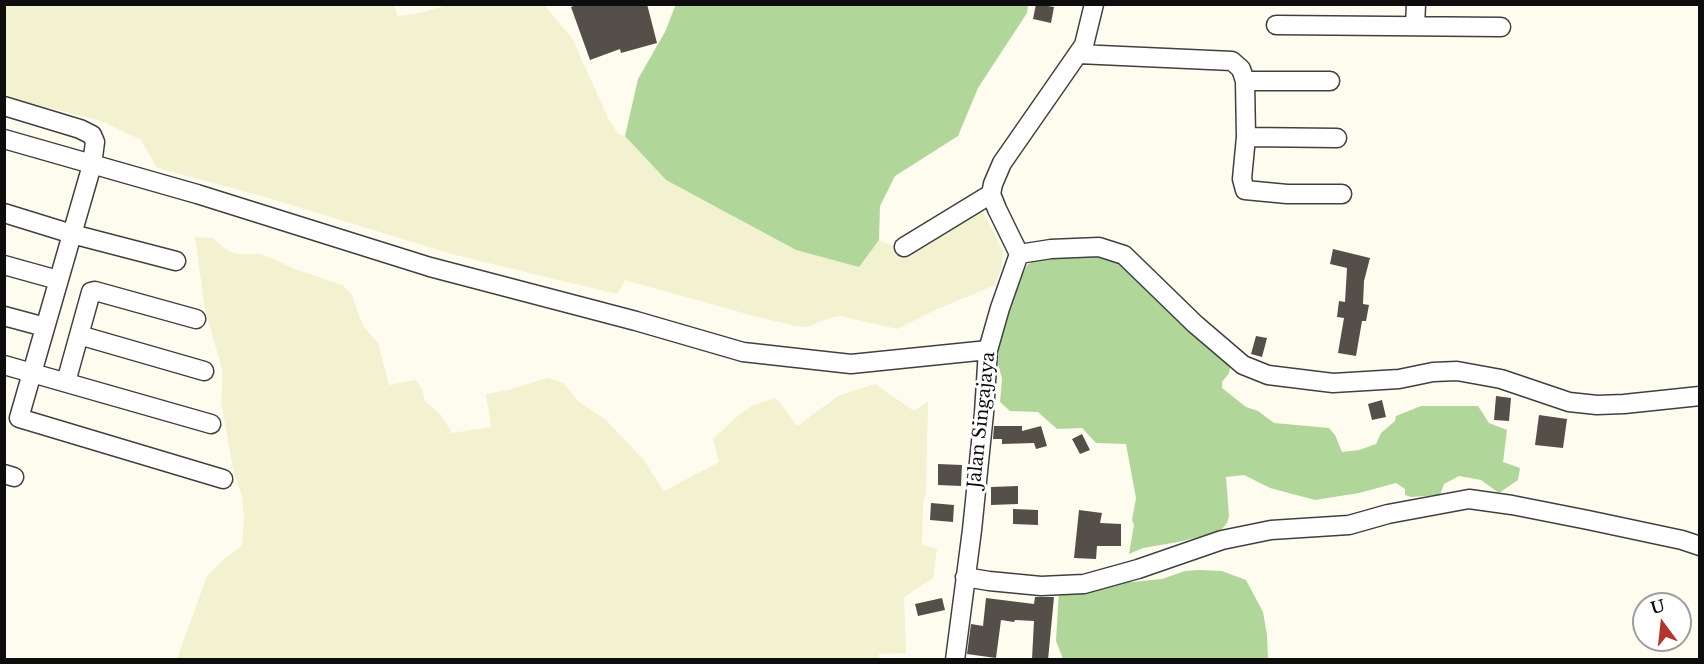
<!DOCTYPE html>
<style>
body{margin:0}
#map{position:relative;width:1704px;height:664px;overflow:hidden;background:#fefcee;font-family:"Libre Baskerville",serif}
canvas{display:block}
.frame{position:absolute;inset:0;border:6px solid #0d0d0d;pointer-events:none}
.north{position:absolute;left:1632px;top:592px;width:60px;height:60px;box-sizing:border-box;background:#fff;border:2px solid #9e9e9e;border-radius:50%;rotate:345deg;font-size:16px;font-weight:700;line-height:24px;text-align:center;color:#0d0d0d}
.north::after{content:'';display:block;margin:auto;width:21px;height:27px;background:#b4342e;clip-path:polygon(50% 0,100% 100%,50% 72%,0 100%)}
</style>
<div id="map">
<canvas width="1704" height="664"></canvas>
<div class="frame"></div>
<div class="north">U</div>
</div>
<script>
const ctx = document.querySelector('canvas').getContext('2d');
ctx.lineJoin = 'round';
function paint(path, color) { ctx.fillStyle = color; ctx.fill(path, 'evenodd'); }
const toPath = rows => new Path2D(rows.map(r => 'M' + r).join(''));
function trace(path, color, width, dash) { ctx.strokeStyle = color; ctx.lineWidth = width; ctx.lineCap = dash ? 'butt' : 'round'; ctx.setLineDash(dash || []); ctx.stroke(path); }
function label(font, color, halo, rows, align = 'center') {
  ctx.font = font + ' "Libre Baskerville",serif'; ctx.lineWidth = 6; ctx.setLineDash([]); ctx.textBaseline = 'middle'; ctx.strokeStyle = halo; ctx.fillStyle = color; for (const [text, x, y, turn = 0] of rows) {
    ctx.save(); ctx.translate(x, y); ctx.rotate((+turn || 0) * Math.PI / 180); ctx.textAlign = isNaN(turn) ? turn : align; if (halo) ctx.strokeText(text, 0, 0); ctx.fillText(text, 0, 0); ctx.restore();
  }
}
paint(toPath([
 [393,4,398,16,420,13,448,5,544,5,572,38,608,118,618,134,625,136,666,180,796,250,858,266,879,240,902,250,979,205,1003,251,1001,270,995,285,935,310,897,329,840,316,829,318,808,327,796,326,754,316,625,280,617,294,455,255,262,196,157,168,141,140,102,121,5,97,5,5],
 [195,237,213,238,225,249,236,254,260,254,271,258,295,269,342,285,351,293,363,326,378,343,389,385,416,380,422,389,425,401,441,415,452,433,491,427,486,394,508,390,547,378,563,383,579,402,606,420,643,459,664,491,719,462,713,439,741,413,752,406,774,398,779,401,797,426,838,396,875,384,914,411,928,402,926,492,923,505,922,545,937,549,933,578,904,597,906,653,879,654,879,660,177,659,207,576,225,558,242,546,244,518,242,496,234,474,221,402,223,372,205,310]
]), '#f2f2d0');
paint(toPath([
 [676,4,1028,4,1028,5,1027,13,978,88,958,136,895,176,880,206,879,240,859,267,796,250,666,180,625,136,638,79,665,32],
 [1091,253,1114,257,1223,353,1230,368,1229,373,1222,382,1222,388,1246,407,1258,411,1274,423,1329,428,1335,435,1342,452,1359,450,1376,444,1381,433,1395,421,1396,416,1421,406,1478,406,1489,423,1507,430,1503,462,1520,468,1518,480,1499,493,1481,480,1459,476,1444,484,1440,495,1411,497,1405,495,1405,489,1396,483,1359,493,1315,500,1270,488,1244,475,1226,477,1229,516,1227,523,1222,529,1212,534,1178,542,1143,548,1129,554,1134,525,1132,520,1136,498,1126,444,1096,443,1082,428,1057,429,1038,412,1010,411,1000,402,1002,379,998,364,999,342,1013,290,1028,264,1044,258],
 [1198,570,1222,571,1246,580,1263,612,1267,635,1268,659,1063,659,1056,641,1059,590,1122,580,1132,582,1162,579,1185,571]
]), '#b0d69a');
paint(toPath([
 [578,4,647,4,657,43,621,53,620,49,590,60,571,7],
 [1036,4,1054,7,1051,23,1033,19],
 [1333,249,1370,258,1364,281,1363,304,1369,305,1366,321,1362,321,1356,356,1338,353,1344,318,1337,317,1339,301,1345,302,1347,268,1330,264],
 [1256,336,1267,338,1262,357,1251,354],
 [1496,396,1511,398,1509,421,1494,420],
 [1382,400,1386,417,1372,420,1368,404],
 [1539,415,1567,419,1563,448,1535,445],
 [994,426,1022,426,1022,431,1041,426,1047,446,1036,449,1034,443,1002,444,1002,439,993,439],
 [1082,434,1090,450,1080,454,1072,439],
 [938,464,962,465,961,486,938,485],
 [1018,486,1018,504,991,505,991,487],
 [931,503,954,505,953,522,930,520],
 [1013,509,1038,510,1038,525,1013,524],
 [1079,510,1102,513,1100,523,1121,524,1121,546,1097,546,1096,559,1074,558],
 [1035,597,1054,597,1048,660,1032,659,1034,621,1015,620,1014,622,1001,620,996,658,967,654,971,624,983,626,986,598,1034,604],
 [942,598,945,610,918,616,915,604]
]), '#554f4a');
const minor = toPath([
 [1276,25,1501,27],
 [1415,26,1416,4],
 [1078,54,1232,61,1241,69,1245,81,1246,137,1242,179,1245,190,1287,194,1342,194],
 [1245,81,1330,81],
 [4,106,80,129,92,135,95,142,92,165,19,418,223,479],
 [1246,137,1337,138],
 [4,139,197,194,430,267,636,321,743,352,851,364,988,350],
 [4,213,72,234,176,261],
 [904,247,991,194],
 [1019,254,1051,249,1099,247,1124,255,1195,324,1243,365,1268,375,1333,383,1399,379,1433,372,1457,371,1501,379,1569,402,1597,405,1624,404,1700,396],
 [4,265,58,280],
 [4,316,45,327],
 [79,335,204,371],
 [4,365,211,424],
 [66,382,91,292,95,291,196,319],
 [4,474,14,477],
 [965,577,989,581,1041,586,1084,584,1138,569,1222,540,1271,530,1349,525,1388,514,1469,499,1512,505,1588,520,1682,540,1700,546],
 [955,660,972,530,984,413,988,350,1000,308,1019,254,997,209,991,194,993,184,1002,163,1084,45,1094,4]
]);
trace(minor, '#404040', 21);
trace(minor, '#fff', 18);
label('18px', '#0d0d0d', '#fff', [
 ["Jalan Singajaya",982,420,-84]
]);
</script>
